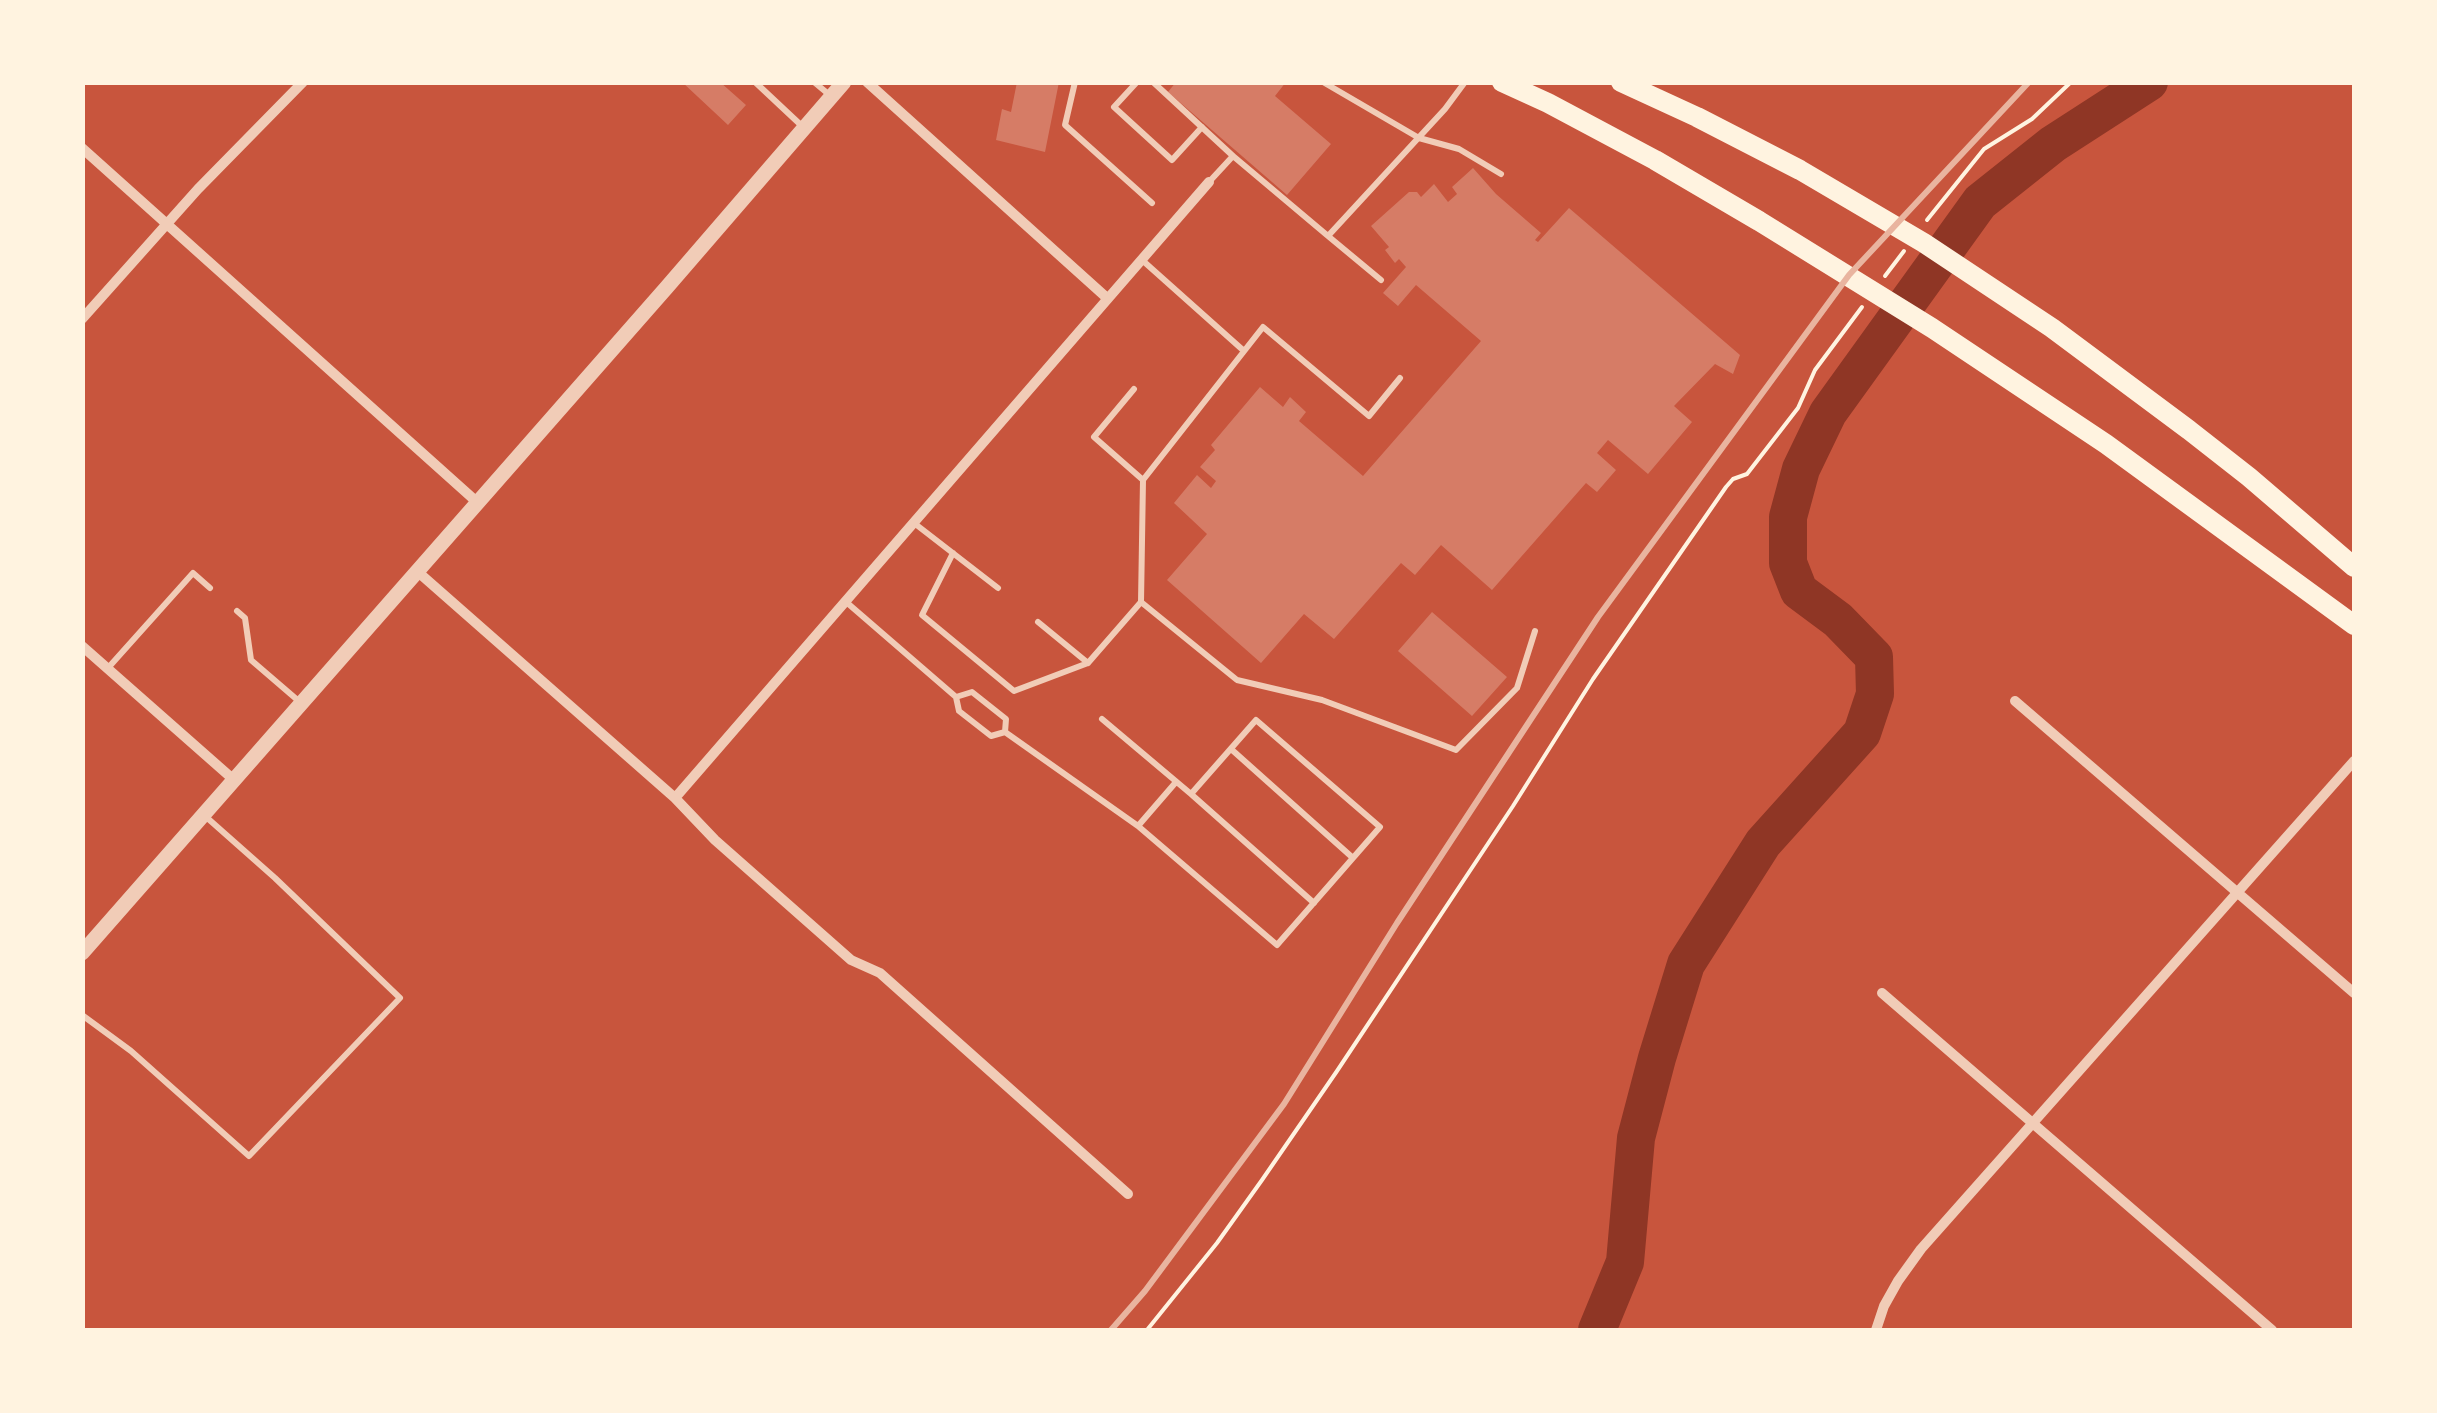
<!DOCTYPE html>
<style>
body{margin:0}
#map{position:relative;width:2437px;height:1413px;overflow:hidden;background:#c8553d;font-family:Signika,sans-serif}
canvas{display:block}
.frame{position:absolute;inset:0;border:85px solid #fff3e0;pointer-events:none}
</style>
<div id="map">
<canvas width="2437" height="1413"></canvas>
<div class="frame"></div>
</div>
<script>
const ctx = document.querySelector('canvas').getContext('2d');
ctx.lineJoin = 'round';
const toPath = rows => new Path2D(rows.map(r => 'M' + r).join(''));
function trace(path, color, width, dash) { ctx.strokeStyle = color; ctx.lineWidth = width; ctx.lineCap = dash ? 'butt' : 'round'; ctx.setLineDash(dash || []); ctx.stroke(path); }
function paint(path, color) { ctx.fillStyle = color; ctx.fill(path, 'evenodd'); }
trace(toPath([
 [1597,1330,1625,1262,1636,1138,1657,1058,1686,964,1763,843,1862,733,1875,694,1874,657,1838,620,1799,591,1788,563,1788,517,1801,469,1828,413,1980,202,2053,144,2149,82]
]), '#8f3625', 38);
paint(toPath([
 [682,82,720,82,746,105,728,125],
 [1017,82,1059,82,1045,152,996,140,1002,109,1011,112],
 [1176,82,1286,82,1275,96,1331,144,1287,195,1168,92],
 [1473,168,1496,194,1541,233,1535,240,1538,242,1569,208,1740,355,1733,374,1715,364,1674,406,1692,422,1648,474,1608,440,1597,453,1616,470,1597,492,1586,483,1492,590,1441,545,1415,575,1401,563,1334,639,1304,614,1261,663,1167,580,1207,534,1174,503,1197,475,1211,488,1216,481,1200,467,1215,450,1211,445,1260,387,1283,407,1290,397,1306,412,1299,421,1363,476,1481,341,1416,285,1398,306,1383,293,1406,267,1399,259,1395,263,1385,250,1389,247,1371,226,1409,192,1417,192,1421,197,1434,184,1448,202,1457,194,1452,187],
 [1432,612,1507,677,1472,716,1398,651]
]), '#d67c66');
trace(toPath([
 [1927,220,1984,149,2032,119,2071,82],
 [1885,276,1904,251],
 [1147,1330,1217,1243,1262,1180,1337,1071,1513,806,1593,679,1726,487,1733,479,1747,474,1798,408,1815,370,1862,307]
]), '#fff3e0', 4);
trace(toPath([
 [755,82,803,127],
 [814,82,832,97],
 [1075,82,1065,125,1152,203],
 [1137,82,1114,107,1172,160,1202,127],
 [1153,82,1233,156],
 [1323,82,1419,138,1459,149,1501,174],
 [1209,182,1233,156,1328,236,1445,109,1465,82],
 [1328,236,1381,280],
 [1142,260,1244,351],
 [1134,389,1094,437,1143,480],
 [914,523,998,588],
 [953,553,922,615,1014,691,1088,663],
 [845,601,956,697,959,711,991,736,1005,732],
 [1141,602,1237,680,1322,700,1456,750,1517,688,1535,631],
 [237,611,245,618,251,660,301,703],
 [1038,622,1088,663,1141,602,1143,480,1263,327,1369,416,1400,378],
 [108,668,193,573,210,588],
 [956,697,972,692,1006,719,1005,732,1138,826,1277,945,1380,827,1256,720,1191,794],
 [1102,719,1191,794,1314,903],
 [1231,749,1353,858],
 [1138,826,1176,782],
 [82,1015,131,1051,249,1156,400,998,275,878,205,816]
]), '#f1ccb7', 6);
trace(toPath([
 [867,82,1107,298],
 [82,148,478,503],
 [82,319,198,189,303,82],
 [418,572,675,798,715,840,851,960,880,973,1128,1194],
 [82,646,234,780],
 [2015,701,2354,993],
 [675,798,1209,182],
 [1882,993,2272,1330],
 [1876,1330,1884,1306,1898,1281,1921,1249,2354,761]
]), '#f1ccb7', 10);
trace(toPath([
 [82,953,667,287,844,82]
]), '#f1ccb7', 15);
trace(toPath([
 [1502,82,1548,103,1655,160,1759,221,1932,328,2106,444,2354,625],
 [1621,82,1697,117,1800,170,1924,243,2052,328,2189,430,2249,477,2354,567]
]), '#fff3e0', 20);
trace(toPath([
 [1111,1330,1145,1291,1284,1104,1397,923,1598,617,1849,275,2029,82]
]), '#e9b49f', 6);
</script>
